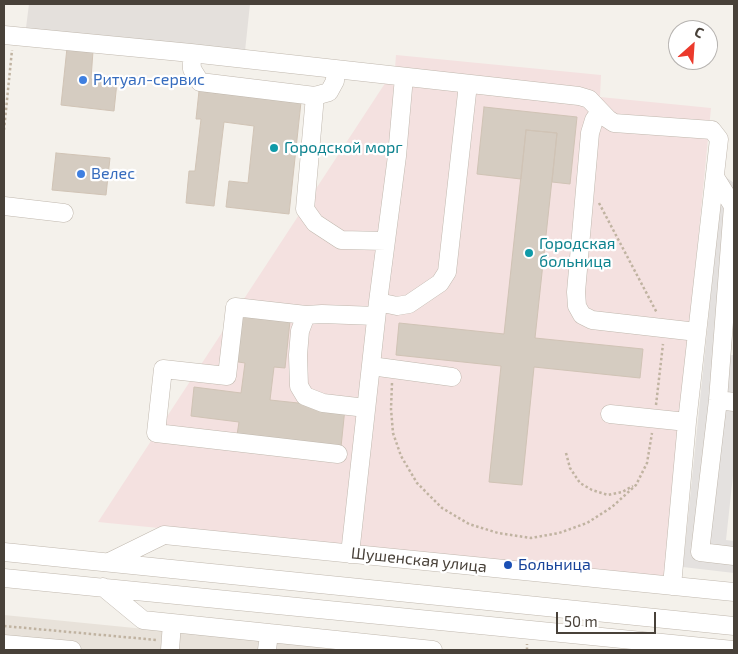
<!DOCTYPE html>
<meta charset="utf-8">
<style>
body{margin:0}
#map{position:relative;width:738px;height:654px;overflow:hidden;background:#f4f1eb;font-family:"Exo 2",sans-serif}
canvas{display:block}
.frame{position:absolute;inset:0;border:5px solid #484139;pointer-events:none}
.north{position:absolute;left:668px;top:20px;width:50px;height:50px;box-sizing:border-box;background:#fff;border:1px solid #b6b3b0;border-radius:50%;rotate:26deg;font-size:14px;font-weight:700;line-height:20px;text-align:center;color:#484139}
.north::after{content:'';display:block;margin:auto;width:18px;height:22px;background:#eb3a2c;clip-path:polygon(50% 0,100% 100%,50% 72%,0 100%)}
.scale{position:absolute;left:556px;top:612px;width:100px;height:22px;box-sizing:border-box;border:2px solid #484139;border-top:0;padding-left:6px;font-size:15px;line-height:18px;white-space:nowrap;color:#484139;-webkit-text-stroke:4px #fff;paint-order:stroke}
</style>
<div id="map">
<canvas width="738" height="654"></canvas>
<div class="frame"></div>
<div class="north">С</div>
<div class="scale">50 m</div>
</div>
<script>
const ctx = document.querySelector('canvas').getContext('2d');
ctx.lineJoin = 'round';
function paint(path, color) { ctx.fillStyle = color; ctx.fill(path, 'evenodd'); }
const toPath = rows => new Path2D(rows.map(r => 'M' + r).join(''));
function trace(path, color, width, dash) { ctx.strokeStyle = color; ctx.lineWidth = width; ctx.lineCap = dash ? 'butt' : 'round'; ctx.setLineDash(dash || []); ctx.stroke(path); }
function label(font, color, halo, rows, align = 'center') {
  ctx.font = font + ' "Exo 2",sans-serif'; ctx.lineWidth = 4.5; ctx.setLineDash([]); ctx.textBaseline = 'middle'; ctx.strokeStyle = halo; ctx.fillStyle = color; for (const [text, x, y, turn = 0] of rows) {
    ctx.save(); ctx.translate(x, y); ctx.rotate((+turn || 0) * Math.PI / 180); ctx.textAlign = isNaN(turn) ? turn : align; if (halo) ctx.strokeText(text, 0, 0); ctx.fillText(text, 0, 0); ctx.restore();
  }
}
paint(toPath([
 [4,615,356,650,4,650]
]), '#e8e2da');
paint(toPath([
 [29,4,250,4,245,51,26,28]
]), '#e4e0dc');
paint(toPath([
 [396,55,601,75,600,97,711,108,665,578,98,522,395,68]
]), '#f4e1e0');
paint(toPath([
 [723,175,734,183,734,295,728,355,734,355,734,466,726,540,734,541,734,573,683,567]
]), '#e4e1df');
const building = toPath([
 [67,48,93,51,91,79,117,82,114,111,61,105,67,48],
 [199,91,301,102,289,214,226,207,229,181,248,183,254,126,224,122,214,206,186,203,189,171,195,171,201,119,196,119,199,91],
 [484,107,577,117,570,184,552,182,557,133,526,130,521,179,477,174,484,107],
 [526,130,557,133,535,338,643,349,640,378,534,367,522,485,489,482,501,366,396,355,399,323,504,334,526,130],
 [56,153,110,158,106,195,52,190,56,153],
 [237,315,290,321,285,368,274,367,270,400,345,408,341,447,237,435,239,422,191,416,194,387,241,393,245,363,232,361,237,315]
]);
paint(building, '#d5ccc1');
trace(building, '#d0c3b5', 1);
const minor = toPath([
 [4,35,191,53,579,96,589,99,608,119,614,123,712,130,719,139,687,422,672,586],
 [191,53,192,69,200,82,315,96,305,209,315,223,341,240,386,241],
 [315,96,329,92,335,81,335,69],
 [600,111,594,120,590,133,576,292,577,306,582,315,592,320,697,332],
 [715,177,733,206,718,400,700,552,734,556],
 [4,206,64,213],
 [378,302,397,306,409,304,440,283,447,272,468,84],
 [306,315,235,307,227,376,163,369,156,433,338,454],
 [371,366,452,377],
 [718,400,734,402],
 [366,408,323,403,305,396,299,386,298,355,300,331,306,315,322,314,376,316],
 [610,414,687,422],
 [4,552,734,626],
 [350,554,378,302,397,156,404,77],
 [109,562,164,535,734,592],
 [4,578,733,650],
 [103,587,143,620,433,650],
 [4,644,72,650],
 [170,650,172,623],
 [267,650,269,633]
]);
trace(minor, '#c0b8ae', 19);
trace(toPath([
 [4,130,12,50],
 [599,203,657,313],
 [392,383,391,409,393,433,401,456,417,483,442,508,469,524,498,533,531,538,559,533,587,523,612,507,636,485,647,463,652,433],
 [656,405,663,344],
 [566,453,570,468,580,483,592,490,608,495,622,492,633,486],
 [4,626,157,640],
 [527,650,527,644]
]), '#c0b3a1', 2.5, [2.5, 2.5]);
trace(minor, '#fff', 18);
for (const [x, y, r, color] of [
 [83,80,5,"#3f7fe0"],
 [274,148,5,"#0f9aa8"],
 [81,174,5,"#3f7fe0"],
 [529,253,5,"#0f9aa8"],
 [508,565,5,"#1a4fb4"]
]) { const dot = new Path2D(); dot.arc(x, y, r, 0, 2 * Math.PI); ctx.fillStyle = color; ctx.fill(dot); trace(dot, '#fff', 2); }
label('16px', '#366cbe', '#fff', [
 ["Ритуал-сервис",93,80],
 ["Велес",91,174]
], 'left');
label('16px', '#0d838f', '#fff', [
 ["Городской морг",284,148],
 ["Городская",539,244],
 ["больница",539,262]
], 'left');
label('16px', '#484139', '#fff', [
 ["Шушенская улица",419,560,6]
]);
label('16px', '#164399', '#fff', [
 ["Больница",518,565]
], 'left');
</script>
